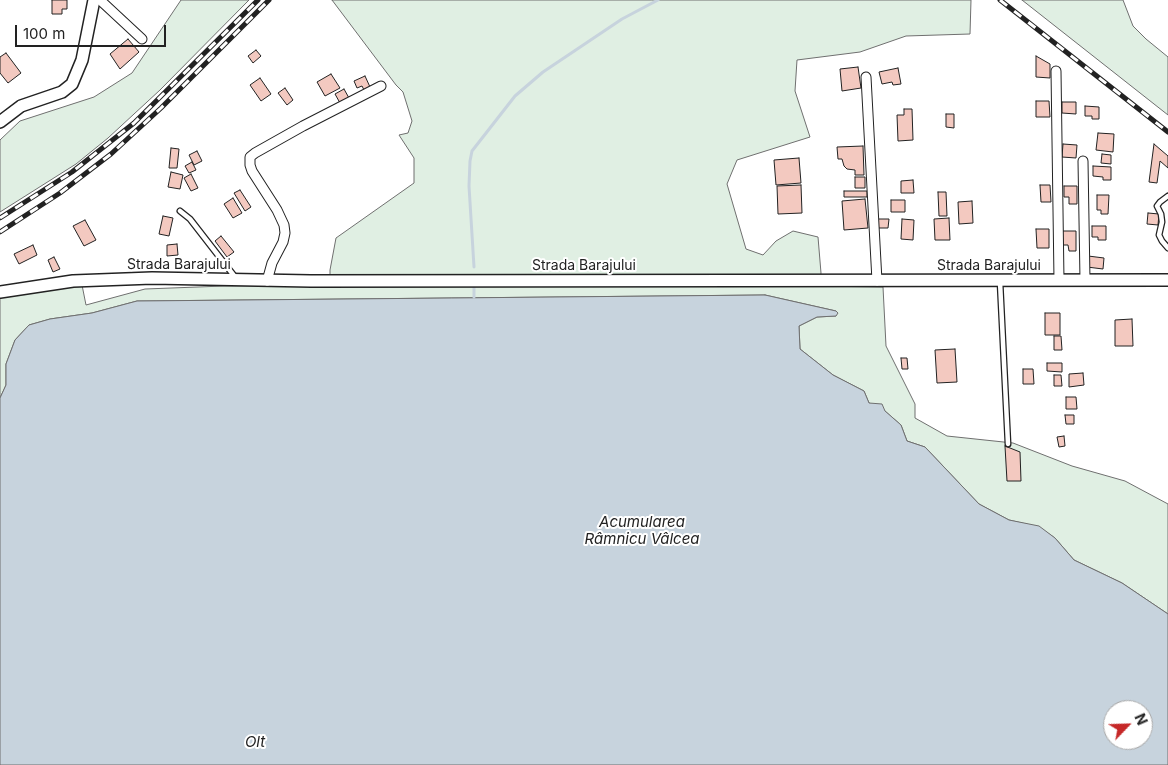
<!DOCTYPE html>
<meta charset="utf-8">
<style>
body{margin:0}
#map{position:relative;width:1168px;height:765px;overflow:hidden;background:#fff;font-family:Inter,sans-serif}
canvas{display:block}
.north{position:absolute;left:1103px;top:700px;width:50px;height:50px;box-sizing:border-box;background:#fff;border:1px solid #a7a7a7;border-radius:50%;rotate:66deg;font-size:14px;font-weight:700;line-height:20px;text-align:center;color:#222}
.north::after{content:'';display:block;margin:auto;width:18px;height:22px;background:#c62828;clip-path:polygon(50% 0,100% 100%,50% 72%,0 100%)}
.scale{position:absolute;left:15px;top:25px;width:151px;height:22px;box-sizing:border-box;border:2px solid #222;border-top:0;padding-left:6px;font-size:15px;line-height:18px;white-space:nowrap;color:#222;-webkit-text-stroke:4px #fff;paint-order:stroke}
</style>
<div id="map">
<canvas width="1168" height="765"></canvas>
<div class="north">N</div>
<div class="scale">100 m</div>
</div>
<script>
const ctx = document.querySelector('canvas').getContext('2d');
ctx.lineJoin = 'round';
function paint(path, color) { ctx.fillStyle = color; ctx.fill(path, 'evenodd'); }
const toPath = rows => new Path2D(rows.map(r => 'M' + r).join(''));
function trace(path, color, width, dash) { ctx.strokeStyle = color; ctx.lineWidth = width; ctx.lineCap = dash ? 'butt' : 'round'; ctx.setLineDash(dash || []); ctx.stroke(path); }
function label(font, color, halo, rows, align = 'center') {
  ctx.font = font + ' Inter,sans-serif'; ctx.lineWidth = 4; ctx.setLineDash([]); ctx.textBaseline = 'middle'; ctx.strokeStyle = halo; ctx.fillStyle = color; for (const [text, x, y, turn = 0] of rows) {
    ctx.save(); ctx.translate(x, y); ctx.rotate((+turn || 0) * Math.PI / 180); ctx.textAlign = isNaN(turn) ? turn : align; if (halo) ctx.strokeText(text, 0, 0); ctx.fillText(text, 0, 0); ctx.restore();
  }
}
const green = toPath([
 [181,0,249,0,160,90,108,138,76,164,0,212,0,140,20,121,94,97,132,73,181,0],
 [332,0,971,0,970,34,906,36,860,52,797,60,795,91,810,137,737,160,727,184,746,249,763,255,776,241,793,231,818,237,821,273,819,286,883,287,886,346,915,404,915,418,947,436,1013,443,1072,466,1125,481,1168,504,1168,614,1122,583,1074,560,1055,538,1039,527,1009,520,979,504,925,447,907,441,901,425,885,411,869,403,864,391,833,375,800,349,799,326,817,317,836,316,836,311,765,295,137,301,92,313,50,319,29,325,15,340,6,364,6,385,0,398,0,297,82,285,86,305,145,289,224,286,330,285,330,270,336,238,414,183,414,158,399,135,408,133,412,121,403,92,396,85,332,0],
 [1022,0,1123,0,1133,26,1146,39,1168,57,1168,115,1022,0]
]);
paint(green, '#e0efe3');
trace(green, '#6f6f6f', 1);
const water = toPath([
 [765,295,836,311,838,313,836,316,817,317,799,326,800,349,833,375,864,391,869,403,882,404,885,411,901,425,907,441,925,447,979,504,1009,520,1039,526,1055,538,1074,560,1122,583,1168,614,1168,765,0,765,0,398,6,385,6,364,15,340,29,325,50,319,92,313,137,301,765,295],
 [1113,710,1143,710,1143,740,1113,740,1113,710]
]);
paint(water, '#c7d3dd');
trace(water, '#6f6f6f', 1);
trace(toPath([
 [474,267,469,186,470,161,472,151,515,96,543,72,622,19,658,0],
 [474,285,474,297]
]), '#c7d3dd', 3);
const building = toPath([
 [52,0,67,0,67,9,62,9,62,14,52,14,52,0],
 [128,39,139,52,120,69,110,54,128,39],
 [256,50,261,56,253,63,248,56,256,50],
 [6,53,21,73,8,83,0,73,0,57,6,53],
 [1036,56,1050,64,1050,78,1036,77,1036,56],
 [858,67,861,88,842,91,840,69,858,67],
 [898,68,901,84,893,85,892,82,882,84,879,72,898,68],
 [331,74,340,88,325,96,317,82,331,74],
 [365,76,370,87,364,90,362,86,357,88,354,81,365,76],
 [260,78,271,94,261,101,250,85,260,78],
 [285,88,293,100,287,105,278,93,285,88],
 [344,89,349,98,340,103,335,94,344,89],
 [1036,101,1049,101,1050,117,1036,117,1036,101],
 [1062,102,1076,102,1076,114,1062,113,1062,102],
 [1085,106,1099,107,1099,119,1092,119,1092,116,1085,116,1085,106],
 [904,109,912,109,913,140,898,141,897,115,904,115,904,109],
 [946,114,954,114,954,128,946,127,946,114],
 [1098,133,1114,134,1113,152,1096,150,1098,133],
 [1063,144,1077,145,1076,158,1062,157,1063,144],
 [1154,144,1168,156,1168,168,1160,161,1157,183,1149,182,1154,144],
 [863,146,864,175,855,175,855,170,847,169,844,166,842,159,838,159,837,147,863,146],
 [171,148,179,149,177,168,169,168,171,148],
 [197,151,202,161,194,165,189,155,197,151],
 [1102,154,1111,155,1111,164,1101,163,1102,154],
 [799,158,801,183,776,185,774,160,799,158],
 [192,162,196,170,189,173,185,166,192,162],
 [1093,166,1111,167,1111,180,1103,180,1103,177,1093,176,1093,166],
 [171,172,183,175,180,189,168,187,171,172],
 [191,174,198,188,191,191,184,178,191,174],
 [855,177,865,177,865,188,855,188,855,177],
 [913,180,914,193,901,193,901,181,913,180],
 [801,185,802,213,778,214,777,186,801,185],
 [1040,185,1050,185,1051,202,1041,202,1040,185],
 [1064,186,1077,186,1077,204,1069,204,1069,197,1064,197,1064,186],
 [240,190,251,207,245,211,234,193,240,190],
 [844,191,867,191,867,197,844,197,844,191],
 [938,192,946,192,947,216,939,216,938,192],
 [1097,195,1109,195,1108,214,1101,214,1101,210,1097,210,1097,195],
 [233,198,242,213,233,218,224,204,233,198],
 [865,199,868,228,844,230,842,201,865,199],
 [891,200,905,200,905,212,891,212,891,200],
 [972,201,973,223,959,224,958,202,972,201],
 [1148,213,1159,214,1158,225,1147,224,1148,213],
 [163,216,173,218,169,236,159,234,163,216],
 [949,218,950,240,935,240,934,219,949,218],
 [878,219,889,219,888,228,877,228,878,219],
 [902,219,914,220,913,240,901,239,902,219],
 [85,220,96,240,84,246,73,226,85,220],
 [1092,226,1106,226,1106,240,1098,240,1098,237,1092,237,1092,226],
 [1036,229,1049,229,1049,248,1037,248,1036,229],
 [1062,231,1076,231,1076,251,1069,251,1068,245,1063,245,1062,231],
 [221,236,234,252,227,257,215,241,221,236],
 [177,244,178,255,167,256,167,245,177,244],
 [33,245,37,255,19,264,14,254,33,245],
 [1088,256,1104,258,1103,269,1087,267,1088,256],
 [54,257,60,269,53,272,48,260,54,257],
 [1045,313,1060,313,1060,335,1045,335,1045,313],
 [1132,319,1133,346,1115,346,1115,320,1132,319],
 [1054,336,1061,336,1062,350,1054,350,1054,336],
 [955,349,957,382,937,383,935,350,955,349],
 [901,358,907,358,908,369,902,369,901,358],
 [1047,363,1062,363,1062,372,1047,371,1047,363],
 [1023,369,1033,369,1034,384,1023,384,1023,369],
 [1083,373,1084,385,1069,387,1069,374,1083,373],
 [1054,375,1061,375,1062,386,1054,386,1054,375],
 [1066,397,1076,397,1077,409,1066,409,1066,397],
 [1065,415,1074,415,1074,424,1066,424,1065,415],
 [1064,436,1065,446,1059,447,1057,437,1064,436],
 [1005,446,1020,452,1021,481,1007,481,1005,446]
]);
paint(building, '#f3c9c0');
trace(building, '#222', 1);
const service = toPath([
 [1168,196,1160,202,1157,206,1161,214,1162,222,1159,235,1162,241,1168,248],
 [180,211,190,219,235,277],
 [1000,282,1008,444]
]);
const minor = toPath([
 [100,0,142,39],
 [1056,71,1059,280],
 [866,77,877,281],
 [1083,161,1085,280],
 [267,281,272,263,283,242,285,233,284,225,277,210,252,171,250,165,250,157,255,153,303,126,381,86]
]);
const tertiary = toPath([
 [0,122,21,106,62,92,72,84,82,60,94,0],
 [0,292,73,281,152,278,311,281,1168,280]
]);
trace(service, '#222', 7);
trace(minor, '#222', 11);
trace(tertiary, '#222', 14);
trace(service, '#fff', 4.5);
trace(minor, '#fff', 9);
trace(tertiary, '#fff', 11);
const rail = toPath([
 [1000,0,1168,132],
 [0,218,72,172,134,123,258,0],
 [0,232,60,193,111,154,161,108,269,0]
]);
trace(rail, '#222', 5);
trace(rail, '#fff', 3, [9]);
label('14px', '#222', '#fff', [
 ["Strada Barajului",179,265],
 ["Strada Barajului",584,266],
 ["Strada Barajului",989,266]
]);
label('italic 15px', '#222', '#fff', [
 ["Acumularea",642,522],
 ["Râmnicu Vâlcea",642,539],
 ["Olt",255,742]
]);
</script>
